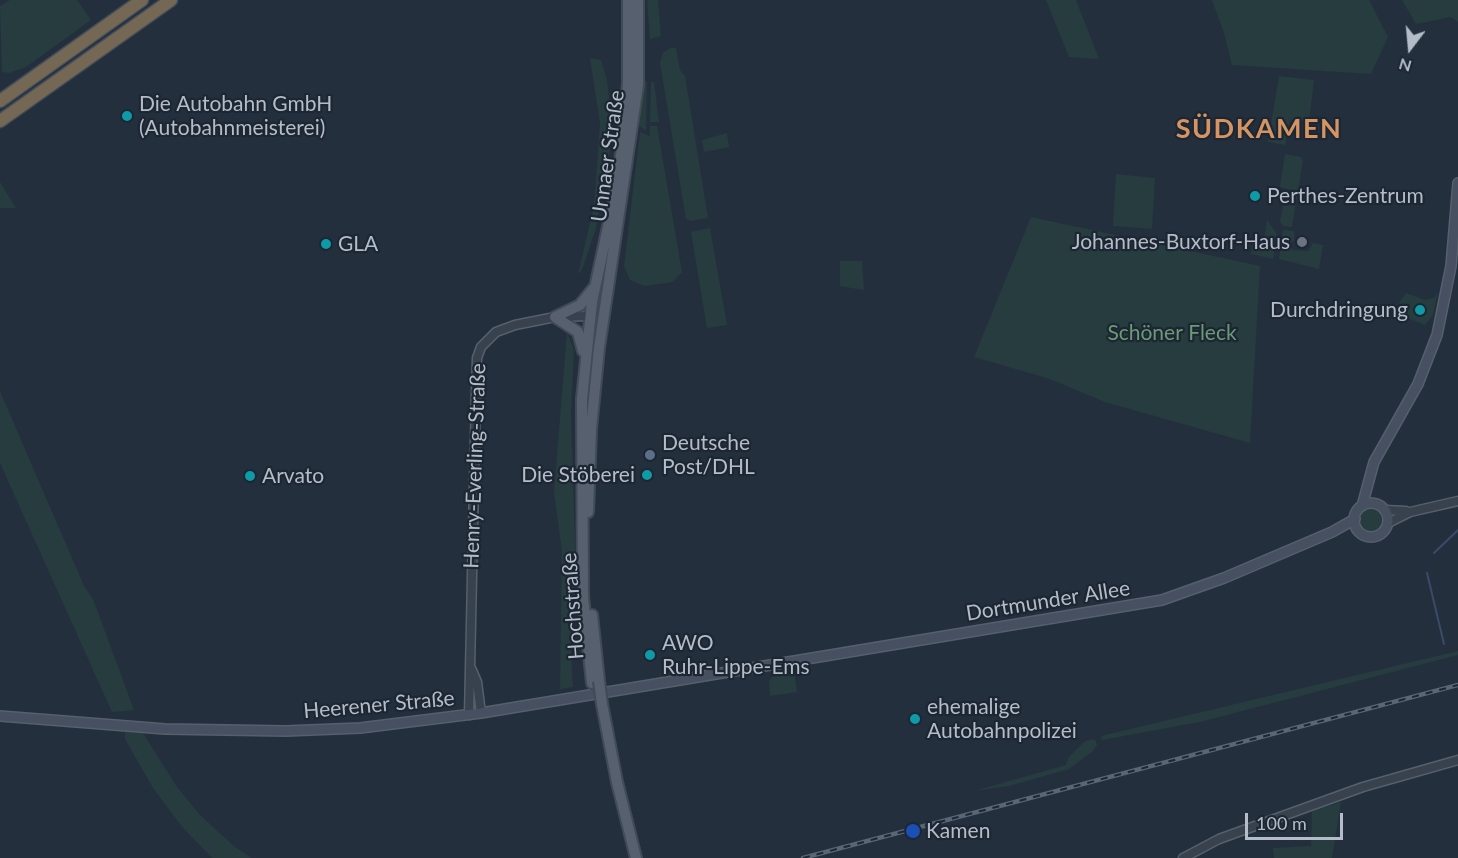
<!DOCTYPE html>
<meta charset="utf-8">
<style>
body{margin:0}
#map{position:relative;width:1458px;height:858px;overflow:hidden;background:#242f3e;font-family:Lato,sans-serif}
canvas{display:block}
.north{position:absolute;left:1380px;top:18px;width:60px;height:60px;-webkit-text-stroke:4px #1d2633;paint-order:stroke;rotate:196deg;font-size:16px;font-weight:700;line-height:24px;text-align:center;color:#b4bcc9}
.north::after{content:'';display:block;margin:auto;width:21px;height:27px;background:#b4bcc9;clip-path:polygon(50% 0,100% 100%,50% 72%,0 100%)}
.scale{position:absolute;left:1245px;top:813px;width:98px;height:27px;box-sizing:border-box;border:3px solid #b4bcc9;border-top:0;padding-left:8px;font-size:18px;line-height:21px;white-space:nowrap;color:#b4bcc9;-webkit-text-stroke:4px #1d2633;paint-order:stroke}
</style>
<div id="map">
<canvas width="1458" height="858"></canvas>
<div class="north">N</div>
<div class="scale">100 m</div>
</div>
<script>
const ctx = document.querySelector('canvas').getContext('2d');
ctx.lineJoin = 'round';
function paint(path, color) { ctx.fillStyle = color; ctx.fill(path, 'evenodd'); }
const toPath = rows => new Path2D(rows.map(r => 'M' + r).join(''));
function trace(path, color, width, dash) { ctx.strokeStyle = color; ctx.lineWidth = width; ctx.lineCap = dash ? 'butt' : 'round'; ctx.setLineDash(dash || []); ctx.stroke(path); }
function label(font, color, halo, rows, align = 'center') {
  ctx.font = font + ' Lato,sans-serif'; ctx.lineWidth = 4.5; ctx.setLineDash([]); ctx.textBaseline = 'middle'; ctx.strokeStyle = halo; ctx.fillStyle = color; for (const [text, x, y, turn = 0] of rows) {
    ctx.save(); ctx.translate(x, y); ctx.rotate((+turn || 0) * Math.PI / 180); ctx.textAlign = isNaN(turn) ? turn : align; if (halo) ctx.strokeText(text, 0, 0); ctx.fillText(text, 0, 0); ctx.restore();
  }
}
paint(toPath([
 [10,0,77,0,91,20,26,67,9,73,2,72,0,6],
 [647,0,658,0,661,36,650,39],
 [1046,0,1076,0,1099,59,1069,57],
 [1212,0,1369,0,1388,37,1371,74,1232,65,1224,33],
 [1402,0,1458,0,1458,22,1451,17,1416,24],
 [670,48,676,48,680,70,685,76,708,218,691,221,686,219,660,63,663,53],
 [590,58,601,60,607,80,613,132,596,228,582,270,578,274,594,206,600,124],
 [1279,76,1314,80,1309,122,1290,120,1285,145,1268,142],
 [643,81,647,82,646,131,638,125],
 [651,82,654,82,659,122,650,122],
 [650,126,657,126,682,272,673,282,644,286,630,280,624,266,640,132,650,136],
 [727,133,729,147,704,152,702,140],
 [1285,154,1301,157,1303,160,1292,227,1283,226,1280,221,1283,206,1289,206,1292,190,1280,187],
 [1116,174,1155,178,1152,229,1113,226],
 [0,182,16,208,0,208],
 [1031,217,1260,266,1250,443,1105,402,1050,379,974,357],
 [1267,220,1277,234,1273,259,1251,254,1254,238,1264,239],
 [710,228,727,325,707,328,691,232],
 [1283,230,1294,231,1294,241,1291,242,1290,247,1293,250,1308,251,1313,243,1323,245,1319,269,1279,259],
 [840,261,862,261,864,290,840,286],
 [1438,291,1433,315,1425,325,1410,319,1399,303,1406,293,1425,300,1434,298],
 [567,331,574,350,571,414,577,608,570,636,573,687,560,689,562,551,554,492],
 [0,391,84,586,93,599,134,710,112,712,0,463],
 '1358 521a13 13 0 1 1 26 0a13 13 0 1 1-26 0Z',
 [1458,651,1458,655,1200,722,1102,740,1101,736],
 [794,671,797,692,770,696,769,681,772,677],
 [125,732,143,733,177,787,200,815,235,847,252,858,212,858,183,828,153,788,125,739],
 [1095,739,1097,745,1092,752,1069,769,1009,786,974,791,1066,765,1068,758,1085,741],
 [1341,802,1332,858,1274,858,1273,848,1311,846,1312,811]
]), '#263c3f');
trace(toPath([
 [1434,553,1458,530],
 [1427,573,1444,644]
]), '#394c67', 2);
const tertiary = toPath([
 [1385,510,1406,511],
 [1388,523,1410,512,1458,501],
 [471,668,477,682,481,713],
 [469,715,476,393,477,358,481,347,496,332,515,325,555,317,590,316],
 [1183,858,1219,839,1363,787,1458,760]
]);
const secondary = toPath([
 '1354 520a17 17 0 1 1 34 0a17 17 0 1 1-34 0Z',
 [1362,506,1374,462,1418,384,1437,335,1451,266,1458,183],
 [0,716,165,729,286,731,360,728,481,713,1162,600,1224,578,1332,532,1355,519]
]);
const primary = toPath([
 [555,317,578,332,583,351],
 [555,317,580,305,593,289],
 [588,512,591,429,599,348,638,85,638,0],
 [592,615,599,681],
 [592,683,583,597,582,399,592,302,615,194,623,142,628,83,628,0],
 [602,704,617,782,636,858]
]);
const motorway = toPath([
 [0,101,142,0],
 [0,121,171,0]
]);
trace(tertiary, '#565f6c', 11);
trace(secondary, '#565f6c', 12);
trace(primary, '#414a57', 14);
trace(motorway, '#434c59', 15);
trace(tertiary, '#38414e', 8);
trace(secondary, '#465061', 9);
trace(primary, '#56606e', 10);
trace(motorway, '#746855', 12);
const rail = toPath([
 [803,858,1458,685]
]);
trace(rail, '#5a6575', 4.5);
trace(rail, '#1d2633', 2, [7]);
const primaryBridge = toPath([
 [599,681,602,704]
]);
trace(primaryBridge, '#414a57', 14, []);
trace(primaryBridge, '#56606e', 10);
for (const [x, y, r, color] of [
 [127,116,6,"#0f9aa8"],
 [1255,196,6,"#0f9aa8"],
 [1302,242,6,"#6b7280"],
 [326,244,6,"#0f9aa8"],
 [1420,310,6,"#0f9aa8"],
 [650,455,6,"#5c6f8a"],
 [647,475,6,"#0f9aa8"],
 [250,476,6,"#0f9aa8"],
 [650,655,6,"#0f9aa8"],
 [915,719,6,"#0f9aa8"],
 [913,831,8,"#1a4fb4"]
]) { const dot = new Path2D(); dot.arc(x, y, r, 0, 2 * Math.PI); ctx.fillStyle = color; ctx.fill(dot); trace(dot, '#1d2633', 2); }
label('21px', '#b4bcc9', '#1d2633', [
 ["Die Autobahn GmbH",139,104],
 ["(Autobahnmeisterei)",139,128],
 ["Perthes-Zentrum",1267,196],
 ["Johannes-Buxtorf-Haus",1290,242,"right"],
 ["GLA",338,244],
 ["Durchdringung",1408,310,"right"],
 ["Deutsche",662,443],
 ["Post/DHL",662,467],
 ["Die Stöberei",635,475,"right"],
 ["Arvato",262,476],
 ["AWO",662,643],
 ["Ruhr-Lippe-Ems",662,667],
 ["ehemalige",927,707],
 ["Autobahnpolizei",927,731],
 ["Kamen",926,831]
], 'left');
label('21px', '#b4bcc9', '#1d2633', [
 ["Unnaer Straße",608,156,-82],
 ["Henry-Everling-Straße",475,466,-88],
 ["Dortmunder Allee",1048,601,-9],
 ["Hochstraße",573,606,-94],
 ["Heerener Straße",379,705,-5]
]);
label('21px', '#6b9a76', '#1d2633', [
 ["Schöner Fleck",1172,333]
]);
ctx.letterSpacing = '1.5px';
label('bold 27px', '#d59563', '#1d2633', [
 ["SÜDKAMEN",1259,129]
]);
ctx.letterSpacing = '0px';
</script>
